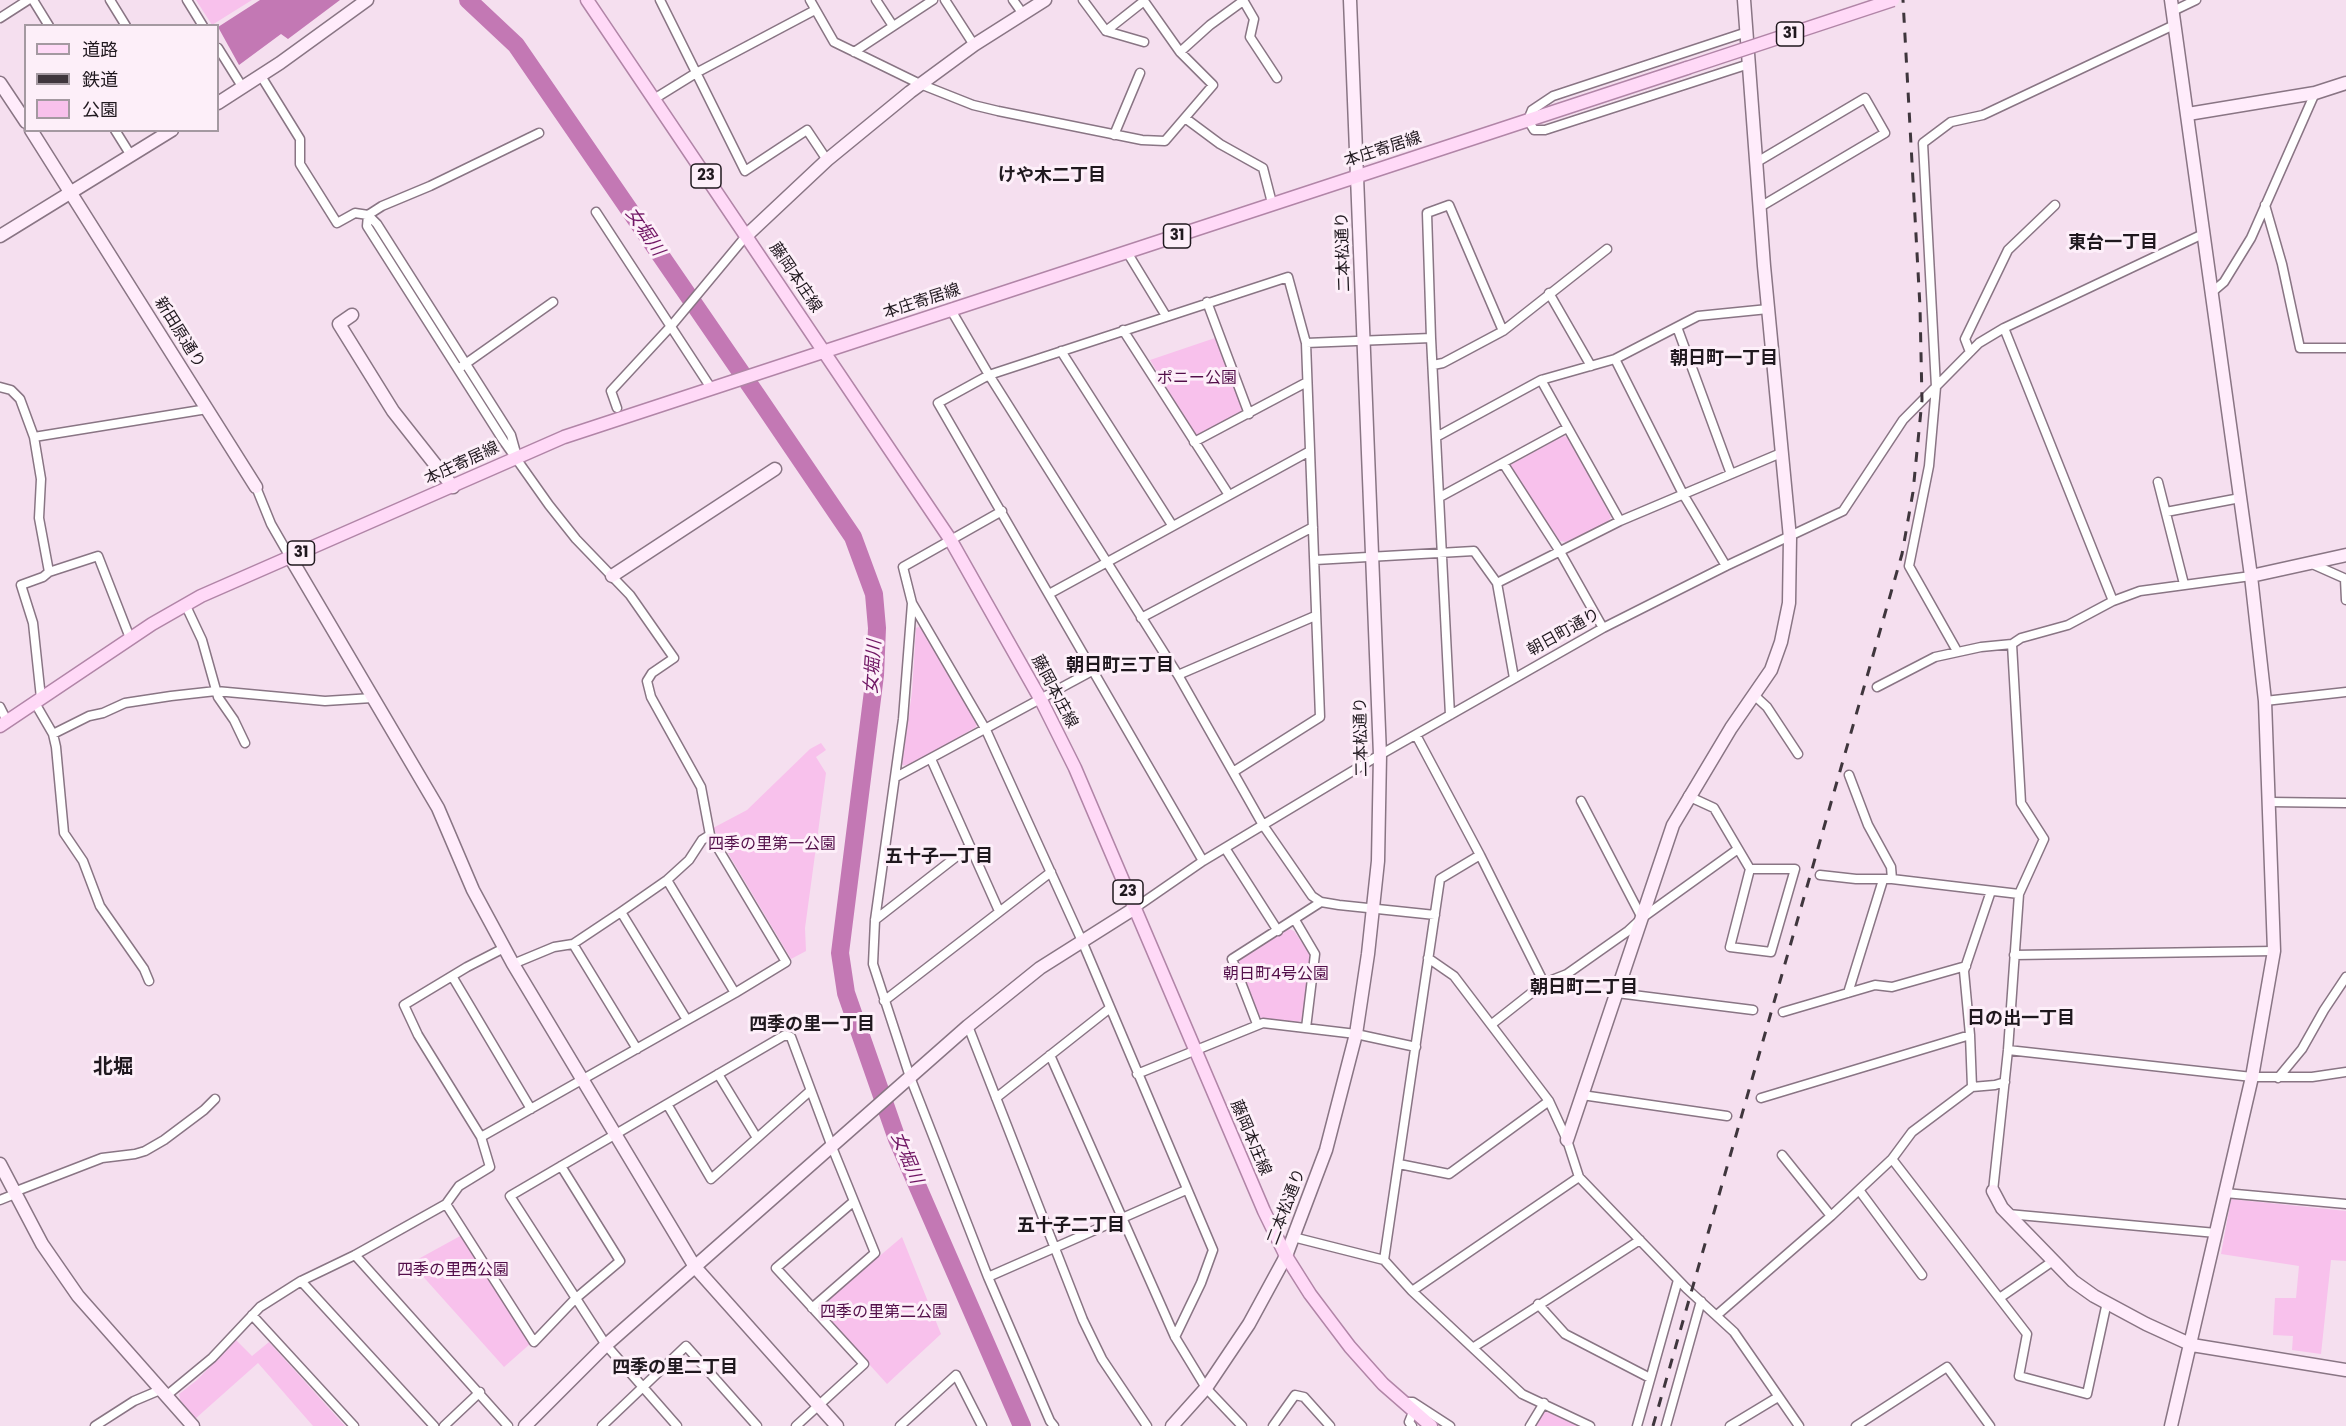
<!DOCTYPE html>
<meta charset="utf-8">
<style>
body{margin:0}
#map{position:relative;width:2346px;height:1426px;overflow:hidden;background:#f5dfef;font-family:Poppins,"Noto Sans JP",sans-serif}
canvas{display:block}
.legend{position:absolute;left:24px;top:24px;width:195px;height:108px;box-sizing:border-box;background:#fdeff9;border:2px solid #a499a1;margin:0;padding:8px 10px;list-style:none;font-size:18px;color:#1f181e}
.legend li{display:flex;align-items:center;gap:12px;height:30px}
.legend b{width:30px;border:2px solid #a499a1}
</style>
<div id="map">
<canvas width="2346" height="1426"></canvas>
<ul class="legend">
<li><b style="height:8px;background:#ffd9f7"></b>道路</li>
<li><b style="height:8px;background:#3f363d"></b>鉄道</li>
<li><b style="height:16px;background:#f8c1ec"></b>公園</li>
</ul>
</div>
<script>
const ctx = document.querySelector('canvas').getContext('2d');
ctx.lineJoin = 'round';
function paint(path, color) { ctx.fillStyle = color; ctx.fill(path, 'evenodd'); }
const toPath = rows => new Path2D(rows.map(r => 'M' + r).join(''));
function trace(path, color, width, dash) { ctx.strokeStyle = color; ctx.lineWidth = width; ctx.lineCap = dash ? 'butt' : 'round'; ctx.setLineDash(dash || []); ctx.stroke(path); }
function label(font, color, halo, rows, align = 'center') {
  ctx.font = font + ' Poppins,"Noto Sans JP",sans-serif'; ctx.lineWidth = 6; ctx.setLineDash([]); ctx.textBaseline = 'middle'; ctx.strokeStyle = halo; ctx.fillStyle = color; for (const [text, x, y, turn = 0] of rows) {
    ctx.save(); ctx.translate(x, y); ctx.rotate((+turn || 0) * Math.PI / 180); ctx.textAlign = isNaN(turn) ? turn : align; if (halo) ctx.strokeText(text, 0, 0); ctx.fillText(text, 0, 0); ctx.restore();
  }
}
paint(toPath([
 [196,0,252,0,212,25],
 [1215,338,1242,407,1241,412,1198,435,1194,434,1150,360],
 [1563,436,1568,437,1611,517,1608,522,1566,542,1560,541,1510,469,1510,465],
 [921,626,977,722,976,727,909,766,902,765,912,692,916,628],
 [821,743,826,750,816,757,826,773,811,884,805,928,806,951,791,959,713,828,747,810,810,749],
 [1289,929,1294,931,1310,954,1302,1020,1298,1022,1263,1020,1257,1013,1237,965,1238,960],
 [2231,1199,2346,1211,2346,1261,2331,1260,2321,1354,2292,1350,2293,1336,2273,1335,2275,1298,2296,1298,2299,1266,2221,1254],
 [462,1235,530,1344,504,1367,411,1263],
 [902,1237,941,1334,887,1384,822,1312,824,1303],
 [236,1340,252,1356,269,1342,345,1426,313,1426,258,1363,195,1419,181,1404,179,1394,197,1380],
 [1545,1411,1579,1426,1534,1426,1542,1412]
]), '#f8c1ec');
paint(toPath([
 [260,0,340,0,288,39,281,34,239,65,218,27]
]), '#c378b4');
trace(toPath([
 [468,0,516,45,758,397,853,537,874,594,877,628,875,675,840,953,846,993,897,1139,1022,1426]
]), '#c378b4', 18);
const street = toPath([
 [33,0,49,26],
 [110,0,126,26],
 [187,0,203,26],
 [660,0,745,171,807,130,827,160],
 [810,0,834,42,920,84,973,105,998,111,1142,140,1165,141,1213,85,1180,52,1144,1,1106,31,1083,0],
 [876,0,893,26],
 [945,0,974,45],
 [1013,0,1023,14],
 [1243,0,1254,19,1250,37,1277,78],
 [2173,11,2196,0],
 [0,18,28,0],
 [1106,31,1144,42],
 [1747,32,1553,96,1532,110,1528,120,1534,130,1545,130,1749,64],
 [218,48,243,88],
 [854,52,933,0],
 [1180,52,1210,25,1243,1],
 [261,76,300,139,300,164,337,223,355,213,368,215,382,206,430,186,539,133],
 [654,99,696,73,815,10],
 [1185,118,1220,144,1263,168,1272,203],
 [115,130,130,154],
 [1114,135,1140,73],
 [1757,162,1865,98,1885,133,1760,207],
 [2265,205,2282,264,2300,348,2346,348],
 [596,212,711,388],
 [368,215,367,226,503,440,549,505,576,539,630,595,674,658,652,673,647,681,651,697,701,787,710,835,786,962,735,993,481,1137],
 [368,215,377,224,511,435,516,453],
 [1127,252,1166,316],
 [1549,293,1591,366],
 [2211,293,2224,282,2251,238,2315,93],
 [1207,302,1249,414],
 [951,310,989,375,1178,675,1263,825,1312,896,1321,902,1339,905,1435,915],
 [1677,327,1731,474],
 [2004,328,2113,601],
 [1123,330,1229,495],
 [1306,343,1431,338],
 [1061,351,1172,525],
 [1970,352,1965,339,2008,250,2055,205],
 [1615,359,1683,494,1726,566],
 [1433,365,1443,363,1503,331,1607,249],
 [461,367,553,302],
 [1541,380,1620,521],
 [0,387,11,390,20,399,34,437,207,409],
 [617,408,611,391,672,325,746,236],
 [1438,436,1541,380,1615,359,1698,316,1768,309],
 [34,437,41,479,39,518,49,572,98,556,130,638],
 [1194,442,1307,382],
 [1503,463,1559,550,1603,628],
 [2158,482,2184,584],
 [256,487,271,524,290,557],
 [1440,497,1567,428],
 [1002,511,903,567,912,603,986,730,1082,941,1213,1250,1201,1283,1175,1337],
 [2166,512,2240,498],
 [1315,560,1474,551,1497,583,1514,678],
 [2310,563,2346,579],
 [2345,579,2346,600],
 [1497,583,1620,521,1781,453],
 [1049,594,1310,451],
 [912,603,903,719,875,920,873,964,910,1077,988,1277,1050,1421,1054,1426],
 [186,606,202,640,218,697,234,720,245,743],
 [1141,618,1313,527],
 [1957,651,1909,566,1929,466,1936,387,1923,143,1951,122,1983,115,2174,25],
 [1178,675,1315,616],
 [1877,687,1935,657,1981,647,2012,644],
 [1754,695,1767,707,1798,754],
 [41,698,33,623,21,585,43,577,49,572],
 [2265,701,2346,692],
 [35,703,53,734,56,747,64,833,83,861,100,906,144,969,149,981],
 [0,707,7,721],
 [1450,715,1431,338,1427,213,1449,205,1503,331],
 [53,734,89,716,103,713,125,703,171,696,216,691,325,701,372,698],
 [1416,735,1480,855,1544,983],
 [931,759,999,911],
 [1849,775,1868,825,1891,867,1892,879],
 [896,777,1092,671],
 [1688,796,1714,808,1750,869,1730,947,1771,952,1795,869,1750,869],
 [1581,801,1642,918],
 [2270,802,2346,803],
 [1225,848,1278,931],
 [1203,861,938,403,989,375,1288,277,1306,343,1320,717,1233,772],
 [1820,875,1856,879,1892,879,2019,894],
 [667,880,735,993],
 [1135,908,1203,861,1371,760,1603,628,1726,566,1843,511,1903,420,1979,343,2004,328,2203,234],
 [621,912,687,1020],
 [875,920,970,846],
 [1295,920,1315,954,1306,1028],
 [573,944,637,1049],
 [2014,955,2274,951],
 [1428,958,1454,976,1549,1101,1567,1140,1579,1177,1686,1288,1734,1332,1799,1426],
 [513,964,554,947,573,944,621,912,667,880,689,860,702,840,710,835],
 [452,976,531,1109],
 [1617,993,1753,1010],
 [1848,993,1883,880],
 [884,1001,1051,872],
 [1783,1012,1875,985,1892,987,1966,966],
 [1257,1024,1232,959,1321,902],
 [1492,1024,1544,983,1567,974,1628,931,1642,918,1738,849],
 [968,1026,1083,1320,1102,1359,1147,1426],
 [2008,1050,2252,1077,2312,1077,2346,1072],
 [1050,1055,1175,1337,1206,1388,1242,1426],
 [718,1074,757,1138],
 [1137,1074,1263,1023,1356,1034,1416,1047],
 [2278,1078,2302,1049,2324,1010,2346,977],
 [1972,1087,1970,1035,1964,971,1991,891],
 [1582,1095,1727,1116],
 [996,1098,1110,1008],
 [1761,1098,1970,1035],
 [667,1104,711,1179,810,1091],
 [1782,1155,1831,1216],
 [1892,1159,2027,1334,2019,1376,2087,1394,2107,1302],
 [1399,1164,1449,1174,1549,1101],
 [1859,1190,1922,1275],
 [1993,1191,2008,1050,2019,894,2044,839,2021,803,2012,644,2021,638,2068,625,2113,601,2140,591,2251,576],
 [14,1192,102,1158,135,1154,145,1151,164,1140,204,1110,215,1099],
 [2225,1193,2346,1204],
 [0,1200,15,1194],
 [446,1204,534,1342,575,1299,620,1261,561,1166],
 [2008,1214,2216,1233],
 [1293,1237,1384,1260,1412,1291,1522,1394,1590,1426],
 [355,1255,508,1426],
 [1384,1260,1440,879,1480,855],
 [988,1277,1186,1190],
 [301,1281,434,1426],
 [1412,1291,1579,1177],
 [2001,1297,2053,1261],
 [1538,1304,1565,1334,1650,1378],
 [252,1315,354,1426],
 [1717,1315,1831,1216,1892,1159,1912,1132,1972,1087,1995,1085,2005,1082],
 [1474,1347,1640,1240],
 [166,1396,212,1358,260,1307,301,1281,355,1255,446,1204,459,1186,490,1167,481,1137,418,1035,404,1005,467,967,504,948],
 [1402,1402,1413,1402,1450,1426],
 [95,1426,134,1401,160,1390],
 [444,1426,480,1392],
 [602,1426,686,1346,757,1426],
 [677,1426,606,1345,510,1196,785,1035,791,1037,832,1147,875,1253,812,1308],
 [796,1426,864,1364,776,1268,853,1202],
 [900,1426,956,1375,982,1426],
 [1273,1426,1295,1395,1304,1397,1330,1426],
 [1412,1426,1409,1422,1413,1412],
 [1530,1426,1544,1403],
 [1637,1426,1678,1280],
 [1666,1426,1701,1301],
 [1730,1426,1778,1397],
 [1856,1426,1947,1367,1990,1426]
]);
const secondary = toPath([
 [2171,0,2251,576,2265,701,2274,951,2252,1077,2171,1426],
 [0,83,26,122],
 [218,103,280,63,367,0],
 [2188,114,2315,93,2346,83],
 [31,130,256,487],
 [0,236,172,130],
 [746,236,827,160,910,92,974,45,1045,0],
 [352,315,339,324,393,411,453,487],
 [290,557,438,808,473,890,513,964,695,1267,837,1426],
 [612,576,775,469],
 [2251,576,2346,555],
 [1567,1140,1673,825,1731,728,1771,670,1781,642,1789,603,1790,538,1764,266,1744,0],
 [0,1164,42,1244,78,1296,193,1426],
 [1993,1191,2002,1208,2073,1281,2094,1296,2146,1324,2192,1345,2346,1370],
 [525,1426,606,1345,968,1026,1040,968,1135,908],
 [1172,1426,1206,1388,1249,1324,1286,1256,1326,1150,1356,1034,1368,954,1378,861,1380,755,1350,0]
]);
const primary = toPath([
 [587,0,950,539,1041,700,1075,768,1264,1211,1286,1256,1310,1294,1350,1347,1383,1384,1431,1426],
 [0,726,152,624,201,596,564,437,1687,68]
]);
trace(street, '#897584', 11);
trace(secondary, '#897584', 15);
trace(primary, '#b185a7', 15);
trace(street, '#fff', 8);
trace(secondary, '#ffecfb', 12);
trace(primary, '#ffd9f7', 12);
trace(toPath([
 [1653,1426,1902,554,1913,492,1922,400,1920,307,1903,0]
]), '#3f363d', 3, [10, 10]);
const primaryBridge = toPath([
 [1687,68,1893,0]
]);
trace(primaryBridge, '#b185a7', 15, []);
trace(primaryBridge, '#ffd9f7', 12);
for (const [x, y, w] of [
 [1790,34,27],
 [706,176,30],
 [1177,236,27],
 [301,553,27],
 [1128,892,30]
]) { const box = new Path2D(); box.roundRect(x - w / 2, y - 12, w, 24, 4.5); ctx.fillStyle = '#fdeff9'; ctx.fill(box); trace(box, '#1f181e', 1.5); }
label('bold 15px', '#1f181e', null, [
 ["31",1790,34],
 ["23",706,176],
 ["31",1177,236],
 ["31",301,553],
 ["23",1128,892]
]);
label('16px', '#1f181e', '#fdeff9', [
 ["本庄寄居線",1383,150,-18],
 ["二本松通り",1344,252,-92],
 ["藤岡本庄線",795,278,56],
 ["本庄寄居線",922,302,-18],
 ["新田原通り",179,333,58],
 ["本庄寄居線",462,464,-25],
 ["朝日町通り",1564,633,-29],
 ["藤岡本庄線",1054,692,62],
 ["二本松通り",1362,737,-91],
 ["藤岡本庄線",1250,1138,67],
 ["二本松通り",1287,1207,-69]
]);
label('16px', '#530f4a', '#fdeff9', [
 ["ポニー公園",1197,379],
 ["四季の里第一公園",772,845],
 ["朝日町4号公園",1276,975],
 ["四季の里西公園",453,1271],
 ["四季の里第二公園",884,1313]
]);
label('bold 18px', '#1f181e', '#fdeff9', [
 ["けや木二丁目",1052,176],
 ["東台一丁目",2113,243],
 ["朝日町一丁目",1724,359],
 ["朝日町三丁目",1120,666],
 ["五十子一丁目",939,857],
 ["朝日町二丁目",1584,988],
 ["日の出一丁目",2021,1019],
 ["四季の里一丁目",812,1025],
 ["五十子二丁目",1071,1226],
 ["四季の里二丁目",675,1368]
]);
label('italic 18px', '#701664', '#fdeff9', [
 ["女堀川",644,232,56],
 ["女堀川",874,667,-86],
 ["女堀川",906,1158,67]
]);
label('bold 20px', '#1f181e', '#fdeff9', [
 ["北堀",113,1068]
]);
</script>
